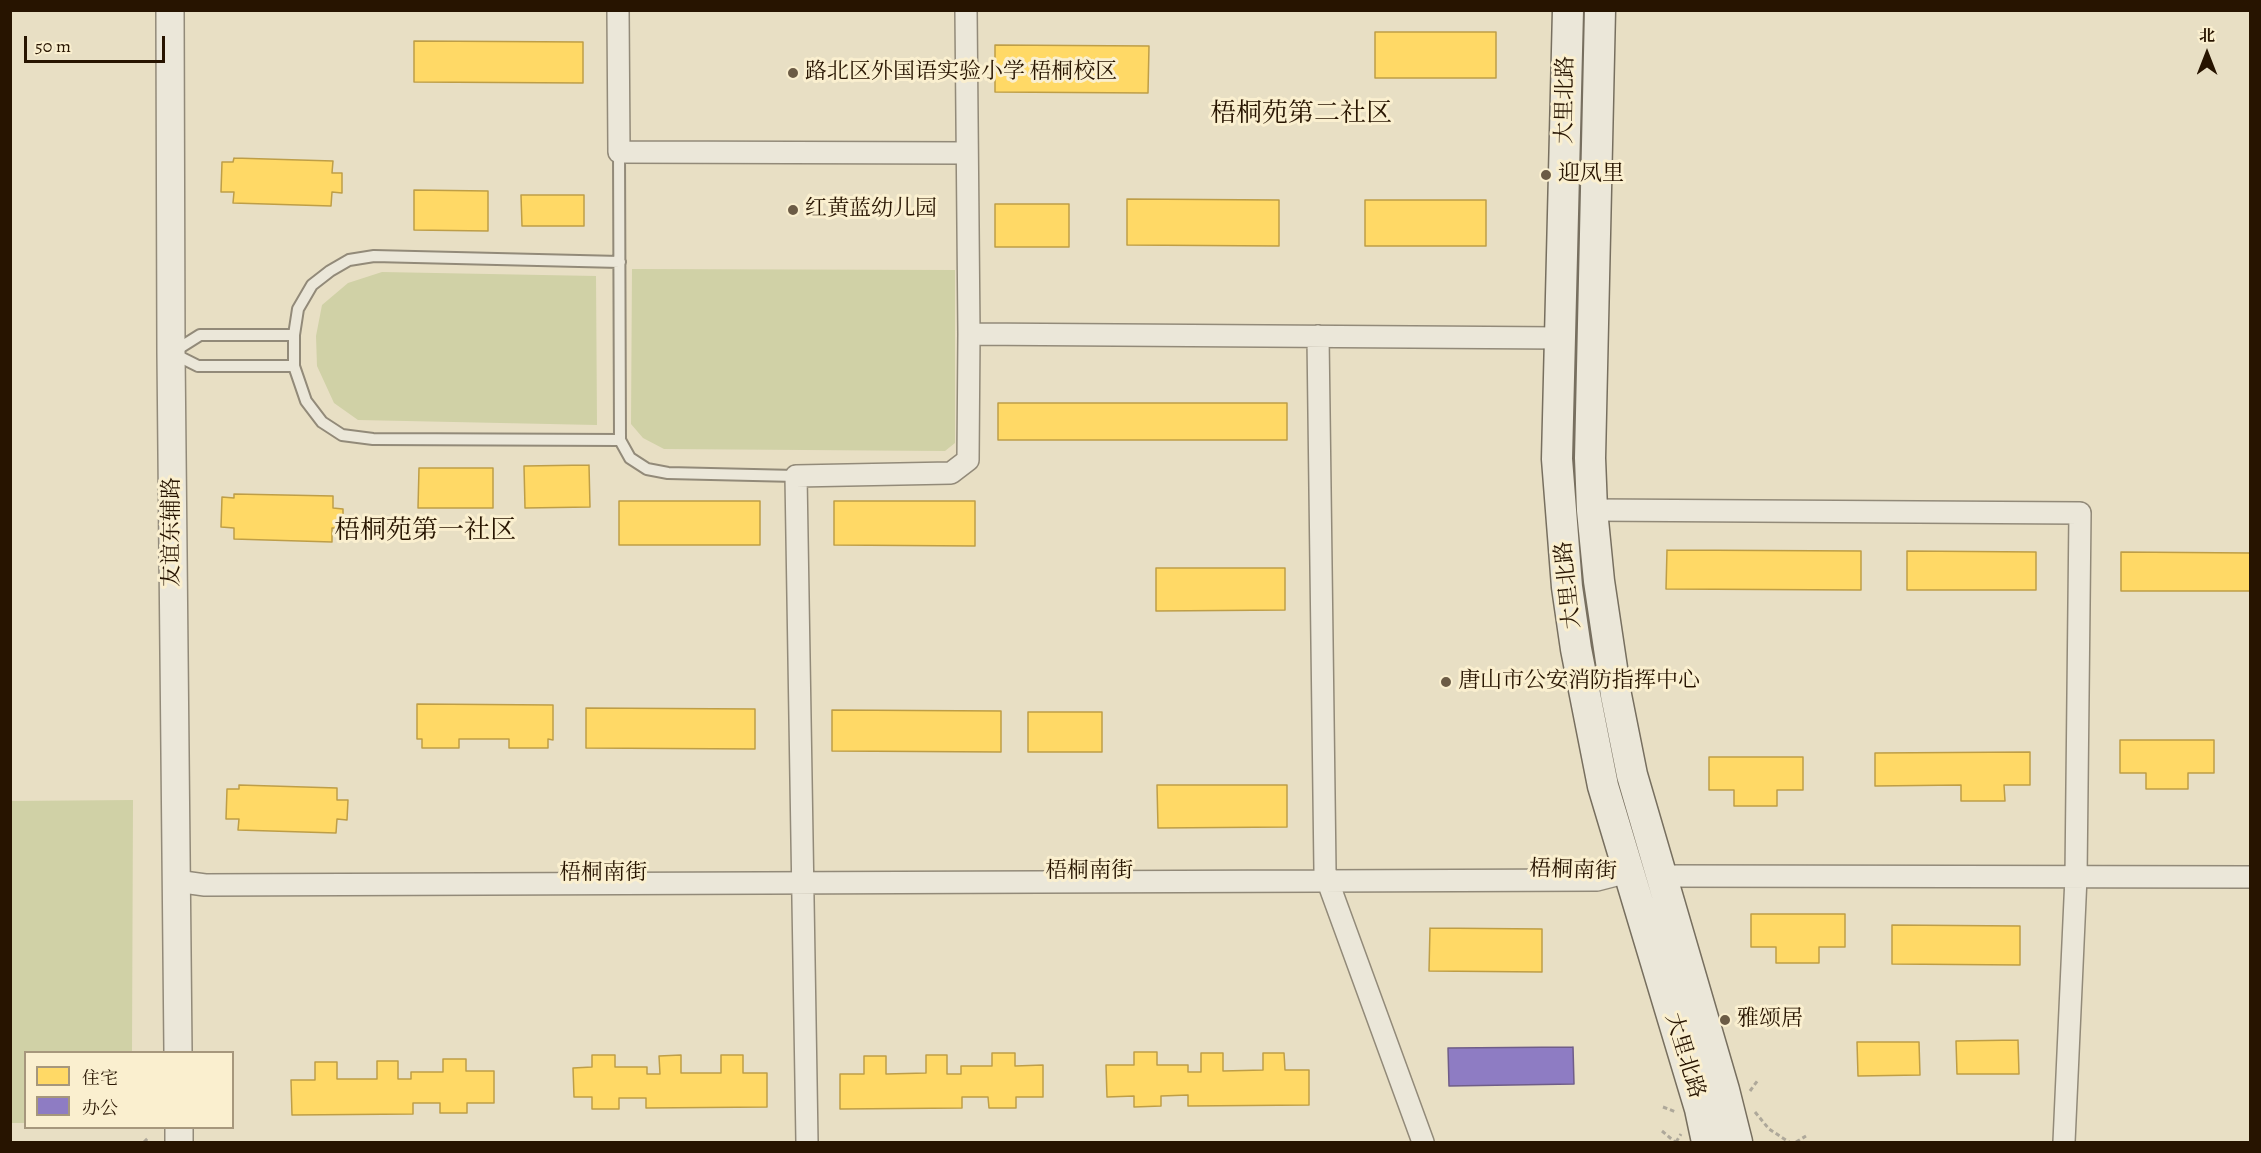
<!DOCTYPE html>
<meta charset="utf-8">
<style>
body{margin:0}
#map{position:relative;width:2261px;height:1153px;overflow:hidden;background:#e8dfc4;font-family:Alegreya,"Noto Serif SC",serif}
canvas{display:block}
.frame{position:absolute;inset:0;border:12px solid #271400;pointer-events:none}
.legend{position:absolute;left:24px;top:1051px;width:210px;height:78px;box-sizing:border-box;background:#faefcf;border:2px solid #a6977c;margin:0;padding:8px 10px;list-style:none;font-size:18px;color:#271400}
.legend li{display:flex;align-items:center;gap:12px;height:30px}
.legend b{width:30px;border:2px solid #a6977c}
.north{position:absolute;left:2177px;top:24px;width:60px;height:60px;-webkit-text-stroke:4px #faefcf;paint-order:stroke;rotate:0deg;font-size:16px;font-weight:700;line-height:24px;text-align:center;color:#271400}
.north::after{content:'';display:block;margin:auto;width:21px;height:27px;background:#271400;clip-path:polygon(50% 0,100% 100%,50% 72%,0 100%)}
.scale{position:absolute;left:24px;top:36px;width:141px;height:27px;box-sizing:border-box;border:3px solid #271400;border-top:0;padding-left:8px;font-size:18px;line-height:21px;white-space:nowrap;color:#271400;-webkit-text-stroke:4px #faefcf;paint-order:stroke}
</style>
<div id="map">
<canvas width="2261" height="1153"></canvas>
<div class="frame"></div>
<ul class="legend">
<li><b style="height:16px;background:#ffd966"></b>住宅</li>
<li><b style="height:16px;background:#8e7cc3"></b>办公</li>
</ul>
<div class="north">北</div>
<div class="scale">50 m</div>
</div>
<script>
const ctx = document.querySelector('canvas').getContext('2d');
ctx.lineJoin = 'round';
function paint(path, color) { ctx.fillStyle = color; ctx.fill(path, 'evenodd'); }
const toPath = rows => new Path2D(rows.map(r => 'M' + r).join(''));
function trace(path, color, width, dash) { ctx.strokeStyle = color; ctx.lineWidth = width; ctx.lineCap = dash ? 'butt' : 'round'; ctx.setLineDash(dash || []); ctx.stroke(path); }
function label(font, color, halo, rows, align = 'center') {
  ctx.font = font + ' Alegreya,"Noto Serif SC",serif'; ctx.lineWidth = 6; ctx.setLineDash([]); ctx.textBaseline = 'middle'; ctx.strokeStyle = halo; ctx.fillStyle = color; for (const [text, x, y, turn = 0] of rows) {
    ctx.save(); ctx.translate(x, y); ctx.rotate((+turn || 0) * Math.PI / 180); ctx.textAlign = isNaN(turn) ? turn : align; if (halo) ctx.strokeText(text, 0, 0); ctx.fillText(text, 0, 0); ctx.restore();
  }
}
paint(toPath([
 [632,269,955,270,955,443,945,451,664,449,643,438,631,424],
 [382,272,596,276,597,425,358,420,334,403,317,366,316,336,322,305,348,283],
 [133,800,132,1052,26,1052,25,1123,11,1123,11,801]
]), '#d0d1a6');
const homes = toPath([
 [1375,32,1496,32,1496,78,1375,78,1375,32],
 [414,41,583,42,583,83,414,82,414,41],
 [995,45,1149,46,1148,93,995,92,995,45],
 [234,158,333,161,332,173,342,173,342,193,332,192,331,206,233,203,234,192,221,192,222,162,233,162,234,158],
 [414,190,488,191,488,231,414,230,414,190],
 [521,195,584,195,584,226,522,226,521,195],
 [1127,199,1279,200,1279,246,1127,245,1127,199],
 [1365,200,1486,200,1486,246,1365,246,1365,200],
 [995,204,1069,204,1069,247,995,247,995,204],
 [998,403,1287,403,1287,440,998,440,998,403],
 [589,465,590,507,525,508,524,466,589,465],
 [419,468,493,468,493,508,418,508,419,468],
 [234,494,333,496,333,508,343,509,343,528,332,528,332,542,234,539,234,528,221,527,222,497,234,498,234,494],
 [619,501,760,501,760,545,619,545,619,501],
 [834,501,975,501,975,546,834,545,834,501],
 [1667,550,1861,551,1861,590,1666,589,1667,550],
 [1907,551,2036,552,2036,590,1907,590,1907,551],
 [2121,552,2250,553,2250,591,2121,591,2121,552],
 [1156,568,1285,568,1285,610,1156,611,1156,568],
 [417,704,553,705,553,740,548,739,548,748,509,748,509,739,459,739,459,748,422,748,422,739,417,739,417,704],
 [586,708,755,709,755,749,586,748,586,708],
 [832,710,1001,711,1001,752,832,751,832,710],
 [1028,712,1102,712,1102,752,1028,752,1028,712],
 [2120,740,2214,740,2214,773,2188,773,2188,789,2146,789,2146,773,2120,773,2120,740],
 [2030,752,2030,785,2004,785,2005,801,1961,801,1961,785,1875,786,1875,753,2030,752],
 [1709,757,1803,757,1803,790,1777,790,1777,806,1734,806,1734,790,1709,790,1709,757],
 [239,785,337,788,337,800,348,800,347,820,337,819,336,833,238,830,239,819,226,819,227,789,239,789,239,785],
 [1157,785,1287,785,1287,827,1158,828,1157,785],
 [1751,914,1845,914,1845,947,1819,947,1819,963,1776,963,1776,947,1751,947,1751,914],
 [1892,925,2020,926,2020,965,1892,964,1892,925],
 [1430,928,1542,929,1542,972,1429,971,1430,928],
 [2018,1040,2019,1074,1957,1074,1956,1041,2018,1040],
 [1857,1042,1919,1042,1920,1075,1858,1076,1857,1042],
 [1134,1052,1157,1052,1157,1065,1188,1065,1188,1072,1201,1072,1201,1053,1223,1053,1223,1071,1263,1070,1263,1053,1284,1053,1285,1070,1309,1070,1309,1105,1188,1106,1188,1095,1161,1096,1161,1106,1134,1107,1134,1096,1107,1097,1106,1065,1134,1065,1134,1052],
 [992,1053,1015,1053,1015,1066,1043,1065,1043,1097,1016,1097,1016,1108,989,1108,988,1097,962,1097,962,1108,840,1109,840,1074,864,1074,864,1056,886,1056,886,1074,926,1073,926,1055,947,1055,947,1074,961,1074,961,1066,992,1066,992,1053],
 [592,1055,615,1055,615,1067,647,1067,647,1074,660,1074,659,1056,681,1055,681,1073,721,1073,721,1055,743,1055,743,1073,767,1073,767,1107,646,1108,646,1098,619,1098,619,1109,592,1109,592,1097,574,1097,573,1068,592,1067,592,1055],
 [443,1059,466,1059,466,1071,494,1071,494,1103,467,1103,467,1113,440,1113,440,1103,413,1103,413,1114,292,1115,291,1080,315,1080,315,1062,337,1062,337,1079,377,1079,377,1061,398,1061,398,1079,411,1079,411,1072,443,1072,443,1059]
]);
paint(homes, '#ffd966');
trace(homes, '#be9e47', 1.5);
const offices = toPath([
 [1573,1047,1574,1084,1449,1086,1448,1048,1573,1047]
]);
paint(offices, '#8e7cc3');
trace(offices, '#6f5d88', 1.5);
const service = toPath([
 [619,152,620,440,630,458,647,469,668,473,796,476],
 [173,352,200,335,294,335],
 [172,353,198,366,294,366],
 [620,440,373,439,342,435,322,422,306,401,294,366,294,335,298,309,312,285,330,271,349,260,374,256,620,262]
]);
const minor = toPath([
 [618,10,619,152,966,153],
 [969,334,1560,338],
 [1318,336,1325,871,1328,882,1423,1142],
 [1592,510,2080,513,2076,877,2064,1142],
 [1661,876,2250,877],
 [176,881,205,885,1597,880,1628,872],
 [807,1142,796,476,951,473,968,460,969,334,966,10]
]);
const tertiary = toPath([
 [170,10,171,353,178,1052],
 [179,1128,179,1142]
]);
const secondary = toPath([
 [1568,10,1557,459,1567,587,1576,649,1603,786,1700,1109,1707,1142],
 [1600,10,1590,458,1592,510,1599,581,1616,695,1632,775,1724,1090,1737,1142]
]);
trace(service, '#928a79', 14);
trace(minor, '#928a79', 24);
trace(tertiary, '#928a79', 30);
trace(secondary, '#776f5f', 33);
trace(toPath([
 [1750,1091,1758,1080],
 [1663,1107,1676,1112],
 [1755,1112,1769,1129,1789,1142],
 [1662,1131,1675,1142],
 [144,1142,149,1137],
 [1676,1142,1681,1134],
 [1796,1142,1806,1136]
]), '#aea89a', 3, [4.5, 3]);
trace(service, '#ebe7d9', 10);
trace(minor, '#ebe7d9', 21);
trace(tertiary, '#ebe7d9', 27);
trace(secondary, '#ebe7d9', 30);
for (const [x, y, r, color] of [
 [793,73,6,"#6b5b45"],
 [1546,175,6,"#6b5b45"],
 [793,210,6,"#6b5b45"],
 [1446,682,6,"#6b5b45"],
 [1725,1020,6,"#6b5b45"]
]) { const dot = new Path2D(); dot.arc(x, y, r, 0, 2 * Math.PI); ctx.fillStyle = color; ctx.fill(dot); trace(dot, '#faefcf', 2); }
label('22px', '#271400', '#faefcf', [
 ["路北区外国语实验小学 梧桐校区",805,73],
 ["迎凤里",1558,175],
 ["红黄蓝幼儿园",805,210],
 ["唐山市公安消防指挥中心",1458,682],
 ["雅颂居",1737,1020]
], 'left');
label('22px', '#271400', '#faefcf', [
 ["大里北路",1566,100,-89],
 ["友谊东辅路",173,532,-90],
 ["大里北路",1569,585,-96],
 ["梧桐南街",1573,871,2],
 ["梧桐南街",1089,872],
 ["梧桐南街",603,874],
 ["大里北路",1684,1056,73]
]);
label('26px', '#271400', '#faefcf', [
 ["梧桐苑第二社区",1301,115],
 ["梧桐苑第一社区",425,532]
]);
</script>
